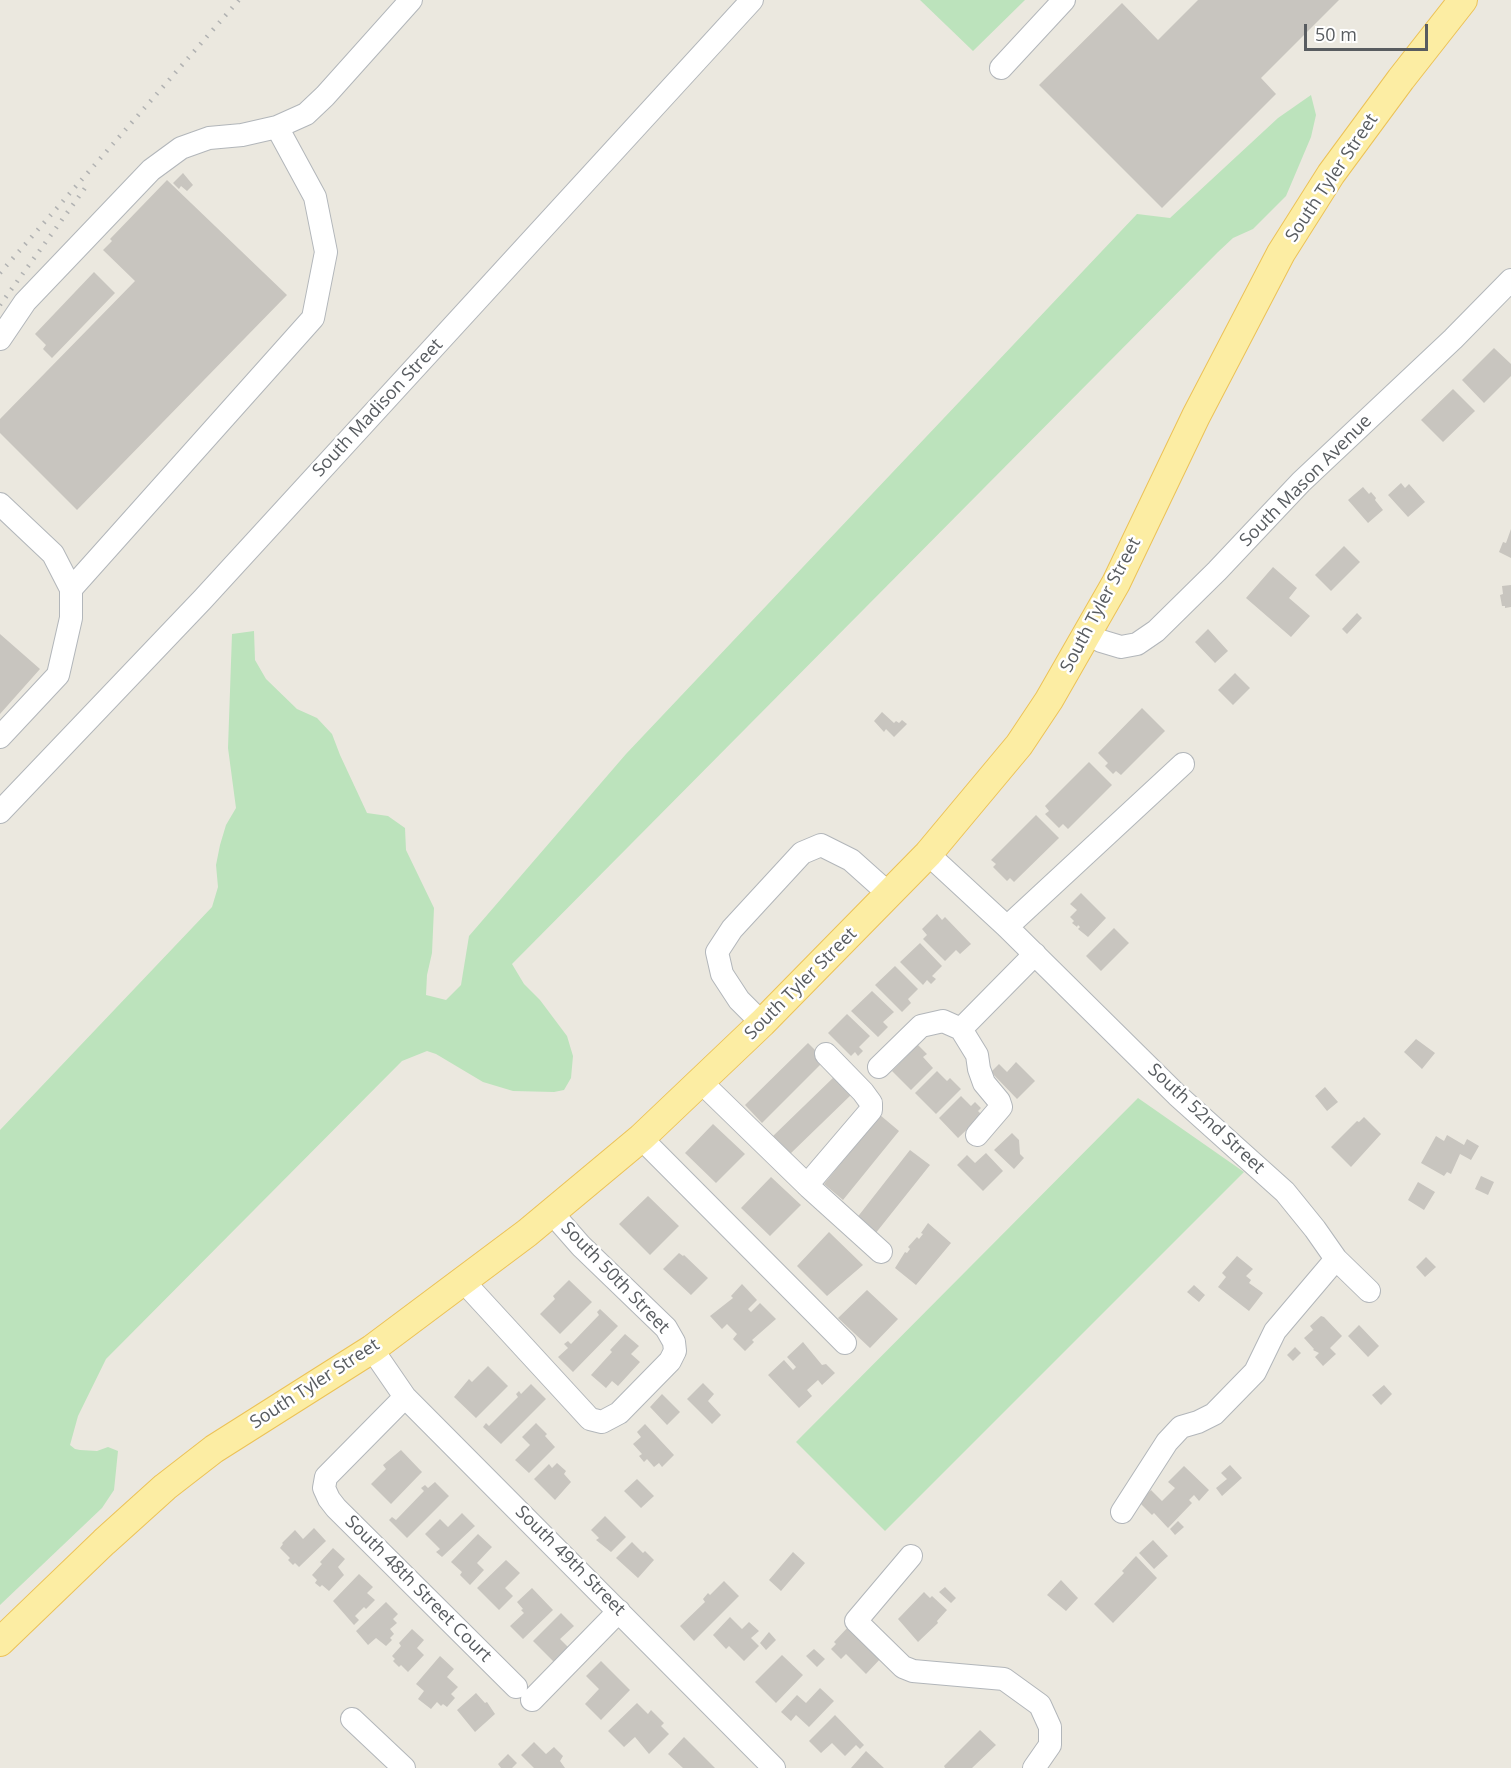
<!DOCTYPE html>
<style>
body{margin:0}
#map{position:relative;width:1511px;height:1768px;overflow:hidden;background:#ebe8df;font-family:"Open Sans",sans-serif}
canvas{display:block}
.scale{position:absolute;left:1304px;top:24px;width:124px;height:27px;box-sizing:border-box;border:3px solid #585c60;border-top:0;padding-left:8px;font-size:18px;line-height:21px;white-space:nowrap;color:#585c60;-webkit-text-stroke:4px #fff;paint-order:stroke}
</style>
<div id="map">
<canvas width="1511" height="1768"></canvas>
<div class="scale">50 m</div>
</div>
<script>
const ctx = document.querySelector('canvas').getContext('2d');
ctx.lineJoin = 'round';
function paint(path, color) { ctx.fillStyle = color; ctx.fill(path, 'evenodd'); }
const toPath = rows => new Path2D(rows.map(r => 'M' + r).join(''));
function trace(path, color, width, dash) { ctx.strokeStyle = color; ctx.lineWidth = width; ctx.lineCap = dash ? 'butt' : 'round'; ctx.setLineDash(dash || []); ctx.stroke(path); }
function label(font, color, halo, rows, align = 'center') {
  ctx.font = font + ' "Open Sans",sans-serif'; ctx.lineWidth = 5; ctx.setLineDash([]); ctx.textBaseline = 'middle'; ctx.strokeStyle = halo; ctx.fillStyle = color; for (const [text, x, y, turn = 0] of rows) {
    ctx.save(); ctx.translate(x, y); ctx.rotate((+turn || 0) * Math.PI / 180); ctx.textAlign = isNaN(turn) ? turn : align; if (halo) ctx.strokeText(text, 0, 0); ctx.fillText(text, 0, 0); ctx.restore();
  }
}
paint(toPath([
 [920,0,1025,0,973,51],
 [1311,95,1316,115,1311,137,1286,196,1253,229,1233,238,1218,252,512,964,524,984,540,1000,567,1036,573,1056,571,1078,564,1090,554,1092,513,1091,483,1082,436,1054,427,1051,402,1061,106,1359,78,1416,70,1445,75,1449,80,1450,97,1451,108,1447,118,1451,114,1490,102,1508,0,1605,0,1130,212,907,218,887,216,865,220,845,226,825,236,808,228,748,232,634,254,631,255,660,266,679,297,709,317,718,332,734,340,755,367,813,388,816,405,828,406,850,434,908,432,953,427,975,426,995,446,1000,461,985,469,936,626,754,1137,214,1170,218,1278,118],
 [1138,1098,1244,1172,885,1531,796,1442]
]), '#bce3bc');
paint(toPath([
 [1198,0,1339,0,1261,78,1276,94,1162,208,1039,85,1122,3,1158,40],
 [183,173,193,185,187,191,181,186,179,189,173,183],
 [167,180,287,295,77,510,0,433,0,419,135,281,103,250,112,241,110,239],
 [94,272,115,293,52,358,43,349,46,345,35,334],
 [1494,348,1511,364,1511,376,1484,403,1462,380],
 [1453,389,1475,411,1443,442,1421,420],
 [1401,483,1405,488,1409,484,1425,502,1408,517,1388,495],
 [1363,487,1369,494,1371,492,1376,498,1375,500,1383,510,1368,523,1348,500],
 [1511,529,1511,558,1499,552,1503,542,1506,543],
 [1344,546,1360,562,1331,591,1315,575],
 [1273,567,1297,588,1289,598,1310,616,1291,637,1246,598],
 [1511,585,1511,607,1505,608,1505,606,1502,606,1500,595,1503,594,1502,586],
 [1357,613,1362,618,1347,634,1342,629],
 [1208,629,1228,651,1215,663,1195,642],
 [0,634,40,669,0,714],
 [1235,673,1250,688,1233,705,1218,690],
 [1142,708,1165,731,1121,775,1116,771,1113,774,1105,766,1108,763,1098,753],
 [882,712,894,723,896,721,899,723,902,720,907,724,894,737,886,729,884,732,874,721],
 [1089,762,1112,785,1068,829,1063,824,1059,828,1045,814,1049,811,1045,806],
 [1036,815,1059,838,1014,882,1010,878,1007,881,993,867,996,864,991,860],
 [1081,893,1106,918,1088,937,1078,929,1080,927,1078,925,1077,927,1072,923,1074,921,1070,917,1077,910,1070,904],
 [937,914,942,920,945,917,971,944,960,954,956,950,945,961,923,939,927,935,922,929],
 [1114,928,1129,943,1101,971,1086,956],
 [920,943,942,966,932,976,936,979,931,984,927,980,923,985,900,962],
 [895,966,918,989,908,999,911,1003,902,1012,875,985],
 [872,991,894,1012,883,1022,888,1027,878,1037,851,1011],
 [847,1014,870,1036,859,1047,863,1051,858,1056,855,1052,851,1056,828,1033],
 [1416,1039,1435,1053,1422,1069,1404,1052],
 [808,1043,825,1060,762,1123,745,1105],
 [918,1045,927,1054,923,1057,933,1068,911,1090,892,1071],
 [1016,1062,1035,1081,1017,1099,991,1072,999,1064,1007,1072],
 [937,1071,947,1081,950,1078,961,1089,936,1114,915,1093],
 [836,1075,853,1093,789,1155,772,1137],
 [1325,1087,1338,1102,1327,1111,1315,1096],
 [961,1096,971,1106,975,1102,981,1108,978,1111,982,1115,958,1138,939,1118],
 [880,1115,899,1131,843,1200,824,1184],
 [1364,1117,1381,1134,1351,1167,1331,1147,1357,1121,1359,1122],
 [713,1124,745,1154,716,1183,685,1153],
 [1012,1133,1019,1140,1020,1154,1024,1158,1014,1169,994,1150],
 [1447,1135,1464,1145,1467,1139,1479,1146,1471,1160,1460,1154,1451,1174,1447,1172,1444,1176,1421,1163,1436,1136,1444,1141],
 [910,1150,930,1165,875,1234,856,1219],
 [986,1153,1003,1171,983,1191,957,1165,967,1155,975,1163],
 [1481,1176,1494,1182,1488,1195,1475,1189],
 [771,1177,801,1205,770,1236,741,1208],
 [1418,1182,1435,1192,1424,1210,1408,1200],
 [648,1196,679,1226,650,1255,619,1224],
 [928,1223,951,1243,916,1285,895,1268,905,1252,907,1253,910,1249,908,1247,917,1237,919,1239,923,1234,921,1233],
 [829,1232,863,1265,827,1296,797,1266],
 [679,1253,683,1256,684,1255,708,1278,691,1295,663,1269],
 [1237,1256,1253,1269,1246,1276,1251,1280,1249,1283,1263,1293,1249,1311,1218,1287,1226,1277,1222,1273],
 [1426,1257,1436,1267,1425,1277,1416,1267],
 [569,1280,592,1302,560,1334,540,1314,555,1299,553,1296],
 [742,1284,757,1300,748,1309,751,1312,760,1303,776,1319,752,1340,754,1342,745,1351,733,1339,737,1334,727,1324,722,1329,710,1316,733,1298,731,1296],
 [1194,1285,1205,1295,1199,1302,1187,1292],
 [867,1290,898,1319,870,1348,838,1318],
 [600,1309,618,1326,573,1372,558,1357,568,1348,564,1344,568,1341,571,1344,599,1315,597,1312],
 [1321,1316,1324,1317,1342,1336,1330,1348,1336,1354,1323,1366,1315,1357,1319,1353,1313,1350,1314,1349,1304,1338,1313,1330,1310,1326],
 [1359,1325,1379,1346,1368,1357,1348,1336],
 [625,1334,639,1346,631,1354,640,1362,618,1386,612,1381,606,1388,591,1375,612,1352,610,1350],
 [803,1342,822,1365,826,1364,835,1373,822,1385,818,1380,807,1390,812,1396,799,1408,768,1375,784,1360,793,1370,796,1367,787,1357],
 [1295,1347,1301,1353,1293,1361,1287,1355],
 [488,1366,508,1386,476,1418,454,1397,469,1379,472,1382],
 [703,1383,714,1394,708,1401,721,1415,712,1424,687,1399],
 [531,1384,546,1399,501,1444,483,1427,486,1423,489,1426,518,1397,516,1394,519,1391,521,1394],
 [1384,1385,1392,1394,1381,1405,1372,1395],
 [662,1394,680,1412,667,1425,650,1407],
 [536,1423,547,1434,545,1436,555,1447,529,1473,515,1460,530,1445,522,1437],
 [645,1424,674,1455,662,1467,659,1463,654,1467,647,1459,644,1462,639,1456,642,1454,633,1444,641,1437,637,1432],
 [401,1450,422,1472,391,1504,371,1484,386,1469,383,1465],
 [557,1463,566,1471,564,1474,571,1482,555,1500,534,1479,549,1464,552,1468],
 [1230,1465,1242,1478,1222,1496,1216,1488,1227,1479,1221,1473],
 [1184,1466,1209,1490,1199,1501,1194,1495,1189,1500,1192,1503,1168,1528,1154,1513,1152,1515,1139,1502,1151,1490,1162,1501,1175,1488,1168,1482],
 [637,1479,654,1496,641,1508,624,1491],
 [435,1482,449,1496,407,1538,389,1520,392,1517,396,1520,424,1491,421,1488,425,1485,428,1488],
 [462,1513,475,1526,442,1557,436,1552,440,1549,425,1534,440,1519,448,1527],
 [605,1516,626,1537,611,1552,596,1540,599,1538,591,1530],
 [1178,1521,1184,1527,1175,1535,1170,1529],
 [314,1528,326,1541,299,1567,295,1563,293,1565,288,1560,290,1558,280,1548,283,1544,282,1543,295,1530,303,1539],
 [478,1534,492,1547,477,1563,484,1570,470,1585,460,1575,462,1572,451,1562],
 [1153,1540,1168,1556,1154,1569,1139,1553],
 [632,1542,643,1553,645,1551,654,1560,638,1578,616,1558],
 [333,1548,345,1559,338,1567,344,1575,329,1591,322,1585,320,1587,315,1583,317,1580,312,1575,322,1564,320,1562],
 [793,1552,805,1563,781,1591,769,1580],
 [1136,1556,1157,1578,1113,1623,1094,1604,1124,1573,1122,1571],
 [506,1560,520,1573,505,1588,513,1596,499,1610,477,1588],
 [359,1574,373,1587,367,1593,375,1600,366,1609,364,1607,355,1616,359,1620,354,1625,333,1601],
 [1061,1580,1078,1598,1066,1611,1047,1595],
 [724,1581,739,1596,694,1641,680,1626,705,1602,703,1599,708,1593,710,1595],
 [945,1587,956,1598,951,1603,939,1592],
 [532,1588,553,1610,523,1639,510,1626,524,1613,521,1610,523,1609,517,1602],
 [924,1592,930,1598,932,1596,947,1610,937,1621,938,1623,918,1642,898,1619],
 [386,1602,398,1614,393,1619,397,1623,390,1629,394,1634,390,1638,392,1640,386,1646,376,1638,368,1645,356,1631],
 [561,1613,574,1626,560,1639,568,1647,554,1662,533,1641],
 [730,1617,742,1629,749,1622,759,1631,751,1638,759,1646,744,1661,729,1646,726,1649,713,1635],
 [849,1626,882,1657,866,1674,846,1654,841,1659,831,1649,836,1644,834,1642],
 [412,1629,424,1640,417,1648,424,1655,408,1672,401,1665,399,1667,393,1661,395,1659,392,1656,401,1646,399,1643],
 [769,1632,776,1640,766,1650,760,1643],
 [814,1649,825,1659,817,1667,806,1656],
 [782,1655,803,1675,776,1703,755,1682],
 [440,1656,454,1669,447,1677,458,1687,451,1694,455,1698,447,1707,443,1704,441,1706,437,1702,431,1709,418,1699,424,1691,416,1684],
 [601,1661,630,1690,601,1720,585,1704,599,1689,586,1676],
 [820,1688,834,1701,809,1727,796,1715,791,1721,781,1712,797,1695,806,1703],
 [476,1693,485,1703,487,1702,495,1714,475,1732,457,1710],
 [637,1703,648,1714,651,1710,664,1723,661,1726,669,1734,649,1754,635,1737,624,1747,608,1731],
 [835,1715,864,1745,860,1749,856,1745,845,1756,832,1743,821,1753,809,1741],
 [980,1730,996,1745,972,1768,945,1768,944,1766],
 [684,1737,715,1768,683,1768,668,1754],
 [534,1742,546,1754,554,1747,563,1756,560,1761,565,1768,534,1768,521,1755],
 [866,1751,884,1768,851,1768],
 [508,1754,517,1763,512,1768,501,1768,498,1764]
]), '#c8c5bf');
const minor = toPath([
 [1001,68,1064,0],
 [0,339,25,302,151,170,181,148,209,138,242,135,277,127,306,114,325,96,411,0],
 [0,504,53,554,71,589,71,618,58,675,0,737],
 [71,589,313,318,326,252,315,197,277,127],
 [1088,633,1101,641,1121,647,1137,644,1156,631,1217,571,1301,482,1453,339,1511,280],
 [0,812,203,599,752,0],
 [928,854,1007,927,1177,1095,1285,1192,1315,1229,1336,1259,1369,1291],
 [1007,927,1183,764],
 [762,1023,739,1000,722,974,717,952,732,929,802,853,821,845,851,860,889,894],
 [961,1029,1035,954],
 [879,1067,921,1026,943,1021,961,1029,977,1055,979,1069,984,1083,999,1101,1001,1107,977,1135],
 [700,1081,809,1187,881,1252],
 [641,1138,845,1343],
 [807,1185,871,1110,871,1103,863,1092,826,1054],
 [464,1282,590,1419,602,1422,619,1413,670,1361,675,1351,674,1342,666,1328,581,1246,552,1213],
 [372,1349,405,1397,774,1768],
 [405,1397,326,1477,324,1488,329,1499,336,1508,516,1687],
 [1122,1512,1167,1442,1181,1427,1198,1422,1214,1414,1255,1372,1275,1331,1336,1259],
 [911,1556,856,1621,903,1667,913,1671,1004,1679,1040,1705,1050,1727,1050,1745,1034,1768],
 [532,1700,619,1611],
 [352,1719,404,1768]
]);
const major = toPath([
 [0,1642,104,1542,165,1487,214,1449,372,1349,527,1233,641,1138,762,1023,928,854,1019,745,1049,700,1116,583,1196,416,1281,253,1331,174,1401,79,1463,0]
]);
trace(minor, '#b2b6ba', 24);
trace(major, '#ecc257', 30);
trace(minor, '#fff', 22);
trace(major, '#fceda3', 28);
trace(toPath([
 [0,273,239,0],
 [0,305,88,184]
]), '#b1b2b2', 4.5, [1.5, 8]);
label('18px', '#585c60', '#fff', [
 ["South Tyler Street",1332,178,-56],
 ["South Madison Street",378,408,-47],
 ["South Mason Avenue",1306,481,-45],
 ["South Tyler Street",1101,605,-62],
 ["South Tyler Street",801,984,-45],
 ["South 52nd Street",1206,1119,43],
 ["South 50th Street",615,1278,46],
 ["South Tyler Street",315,1384,-33],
 ["South 49th Street",570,1561,45],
 ["South 48th Street Court",418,1589,45]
]);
</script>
